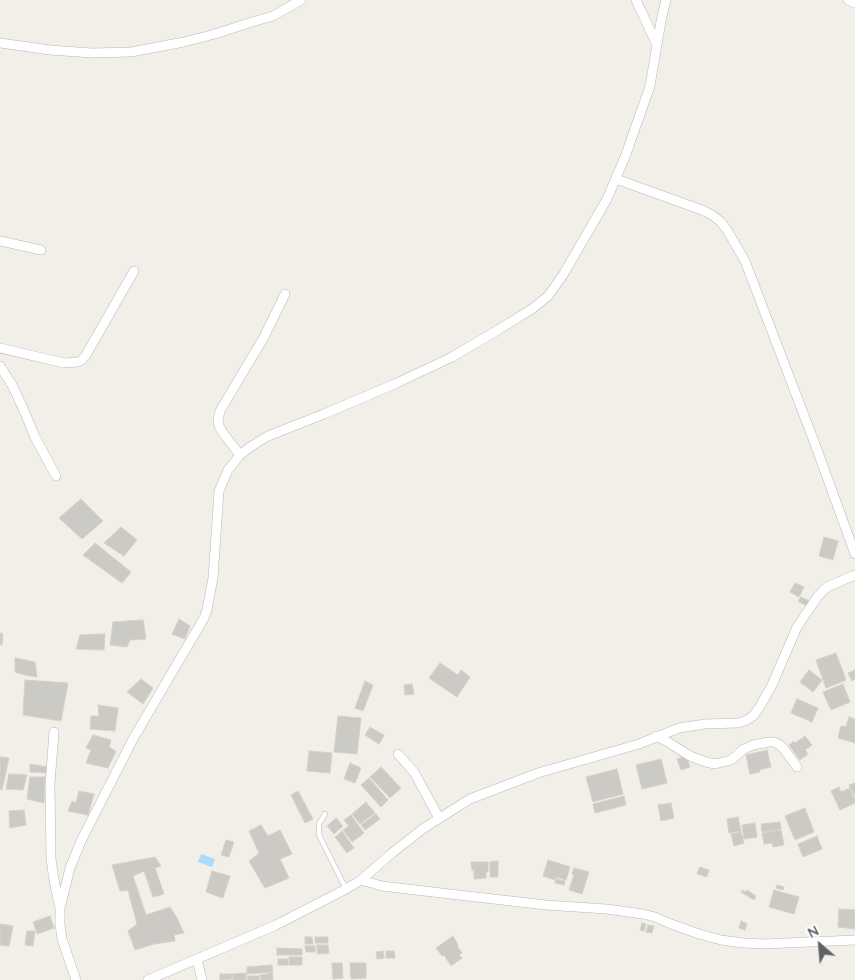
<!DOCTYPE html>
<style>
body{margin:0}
#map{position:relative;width:855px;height:980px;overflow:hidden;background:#f1efe8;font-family:Quicksand,sans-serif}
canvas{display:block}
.north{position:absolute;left:795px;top:920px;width:50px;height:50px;-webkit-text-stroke:4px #fff;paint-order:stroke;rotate:333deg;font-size:14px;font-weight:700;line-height:20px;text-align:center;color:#5f6368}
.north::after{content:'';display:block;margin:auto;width:18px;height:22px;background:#5f6368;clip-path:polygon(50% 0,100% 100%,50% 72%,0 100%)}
</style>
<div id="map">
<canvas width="855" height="980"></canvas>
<div class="north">N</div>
</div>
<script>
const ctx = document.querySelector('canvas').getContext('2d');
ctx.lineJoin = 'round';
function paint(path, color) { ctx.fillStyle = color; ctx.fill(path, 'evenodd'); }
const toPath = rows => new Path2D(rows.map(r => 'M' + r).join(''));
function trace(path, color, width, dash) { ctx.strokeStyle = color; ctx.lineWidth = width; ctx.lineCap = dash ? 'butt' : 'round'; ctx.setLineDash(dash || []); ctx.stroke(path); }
paint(toPath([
 [201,854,215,859,212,867,198,862]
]), '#aadaff');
const building = toPath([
 [81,499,103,521,82,539,59,518,81,499],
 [121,527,137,540,124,556,104,543,121,527],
 [824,537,838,541,833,560,819,556,824,537],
 [95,543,131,572,122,583,83,555,95,543],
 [795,583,804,587,799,597,790,592,795,583],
 [801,597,809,601,807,606,798,601,801,597],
 [179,619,190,626,185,639,172,634,179,619],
 [143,620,146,639,130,640,127,647,110,645,113,622,143,620],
 [0,633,3,634,2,645,0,645,0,633],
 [105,634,104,650,76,649,80,635,105,634],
 [836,653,846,680,826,688,816,660,836,653],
 [15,658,35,662,37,677,25,675,15,672,15,658],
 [440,663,458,675,461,670,470,677,457,697,429,678,440,663],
 [809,670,822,680,813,692,800,682,809,670],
 [855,670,855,679,852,681,848,673,855,670],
 [141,679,153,688,143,704,127,692,141,679],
 [25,680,68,683,61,721,23,715,25,680],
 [365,681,373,685,363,711,355,708,365,681],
 [412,684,414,694,405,695,404,685,412,684],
 [843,684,850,702,831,710,823,692,843,684],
 [797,699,818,708,812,722,791,713,797,699],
 [98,705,118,708,115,731,90,729,91,716,99,716,98,705],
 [338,716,361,718,357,754,334,752,338,716],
 [849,717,855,719,855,743,838,738,841,726,846,727,849,717],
 [370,727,384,735,379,744,365,735,370,727],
 [93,735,111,740,109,747,116,751,108,768,86,763,91,750,86,748,93,735],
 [805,736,812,745,805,750,808,754,800,760,789,745,794,741,795,743,805,736],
 [767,750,771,767,759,770,760,772,750,774,746,755,767,750],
 [309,751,332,753,330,773,307,771,309,751],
 [686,756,690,767,681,770,677,759,686,756],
 [0,757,9,758,2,790,0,789,0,757],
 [661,759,667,783,642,789,636,765,661,759],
 [350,763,361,768,355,783,344,779,350,763],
 [30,764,48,767,46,773,30,772,30,764],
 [381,767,401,788,390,798,370,777,381,767],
 [617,769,623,794,593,802,586,777,617,769],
 [9,774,27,775,23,790,6,789,9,774],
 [30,777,45,777,44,803,27,799,30,777],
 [369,778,388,800,381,807,361,785,369,778],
 [855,783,855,796,849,785,855,783],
 [839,787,841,792,850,788,855,800,855,803,840,810,831,791,839,787],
 [79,791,94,794,88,815,68,811,72,801,76,803,79,791],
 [298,791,313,819,305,823,291,795,298,791],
 [624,796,626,805,595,813,593,804,624,796],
 [366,802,375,813,360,824,352,814,366,802],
 [671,803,674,818,661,821,658,805,671,803],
 [805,808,814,832,795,840,785,816,805,808],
 [24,810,26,825,10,828,9,811,24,810],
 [376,814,380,819,365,830,361,825,376,814],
 [351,815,364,833,352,842,343,830,349,826,344,820,351,815],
 [738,817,741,831,729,833,727,819,738,817],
 [336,818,343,826,334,834,327,826,336,818],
 [780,822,781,829,762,832,761,824,780,822],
 [755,823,757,837,744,839,742,825,755,823],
 [261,825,268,836,280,830,292,854,280,859,289,878,265,888,249,861,259,853,249,831,261,825],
 [781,830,784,845,773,847,772,843,764,844,762,833,781,830],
 [342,831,354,848,347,853,335,837,342,831],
 [741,832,744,843,734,846,731,834,741,832],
 [817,836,822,849,803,857,798,844,817,836],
 [226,840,234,842,229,857,221,855,226,840],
 [155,857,161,866,155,868,164,894,153,897,144,871,133,876,146,915,170,907,177,918,184,933,174,935,175,941,154,944,135,950,128,931,137,924,128,890,120,891,112,865,155,857],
 [548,860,570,867,566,880,556,877,555,880,543,876,548,860],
 [498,861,498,877,490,877,490,862,498,861],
 [471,862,488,862,488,872,486,872,486,878,474,879,474,870,472,870,471,862],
 [700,867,709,870,707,877,697,874,700,867],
 [574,868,589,872,582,894,569,890,574,875,572,874,574,868],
 [212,871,230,876,223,898,206,892,212,871],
 [556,879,565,881,564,885,555,883,556,879],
 [777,885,784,887,783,890,776,888,777,885],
 [742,890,745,892,747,890,756,896,754,900,741,892,742,890],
 [774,890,799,897,794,914,769,907,774,890],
 [839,909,855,910,855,929,838,927,839,909],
 [50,916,54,928,37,934,33,922,50,916],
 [741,921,747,924,745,930,739,928,741,921],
 [642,923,646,924,644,931,640,930,642,923],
 [0,924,13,926,9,946,0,945,0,924],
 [648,925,654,926,652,933,646,932,648,925],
 [27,931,35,931,33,946,25,945,27,931],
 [453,936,458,945,457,946,462,953,459,955,462,958,451,966,444,955,442,956,436,948,453,936],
 [305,937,312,937,313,944,305,944,305,937],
 [315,937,328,937,328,943,315,943,315,937],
 [317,945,328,945,329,953,317,954,317,945],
 [305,946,315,946,315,952,306,952,305,946],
 [277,948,302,949,302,955,277,955,277,948],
 [383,951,384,958,377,959,376,952,383,951],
 [386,951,394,951,395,958,386,958,386,951],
 [289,957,302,957,302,965,289,965,289,957],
 [278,959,288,959,288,965,278,965,278,959],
 [332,963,342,963,343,978,333,979,332,963],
 [350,963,366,963,366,978,351,979,350,963],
 [272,965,273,972,247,974,247,967,272,965],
 [246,973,246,980,233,980,232,974,246,973],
 [272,973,273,980,261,980,260,975,272,973],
 [220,974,232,974,232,979,220,980,220,974],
 [247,976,259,976,259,980,248,980,247,976]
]);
paint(building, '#cccac5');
trace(building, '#d6d1c6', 1);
const service = toPath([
 [325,814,319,824,319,835,346,889]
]);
const minor = toPath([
 [636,0,657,45],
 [848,0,855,3],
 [0,43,50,50,92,53,131,52,184,42,215,34,252,22,273,16,301,0],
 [616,179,702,210,712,215,721,222,727,230,745,261,815,444,855,554],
 [0,241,41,250],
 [0,348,64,363,78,362,82,360,86,355,134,271],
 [0,366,12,385,22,406,35,437,56,476],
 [240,455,223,433,219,426,218,420,220,411,264,337,285,294],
 [54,732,50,784,51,859,54,880,59,904],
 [656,736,668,742,690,756,706,762,715,764,731,760,744,749,753,745,769,742,774,742,780,745,784,749,797,767],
 [398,754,414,772,439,818],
 [361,880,382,886,441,893,546,905,606,909,643,914,655,917,671,924,699,934,721,940,743,943,764,944,855,940],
 [197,959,202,980],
 [76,980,62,939,60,924,60,908,70,868,81,841,133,739,204,618,207,610,213,578,219,491,228,470,240,455,250,447,268,436,324,414,397,383,452,357,493,333,532,309,548,296,563,275,607,199,625,157,650,86,661,21,666,0],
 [148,980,276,925,346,889,361,880,392,853,424,828,470,799,538,773,639,744,679,728,705,724,738,723,745,721,753,716,759,708,772,685,797,627,818,596,827,587,855,575]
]);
trace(service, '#b5b8bc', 5.5);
trace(minor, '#b5b8bc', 10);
trace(service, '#fff', 4.5);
trace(minor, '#fff', 9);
</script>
